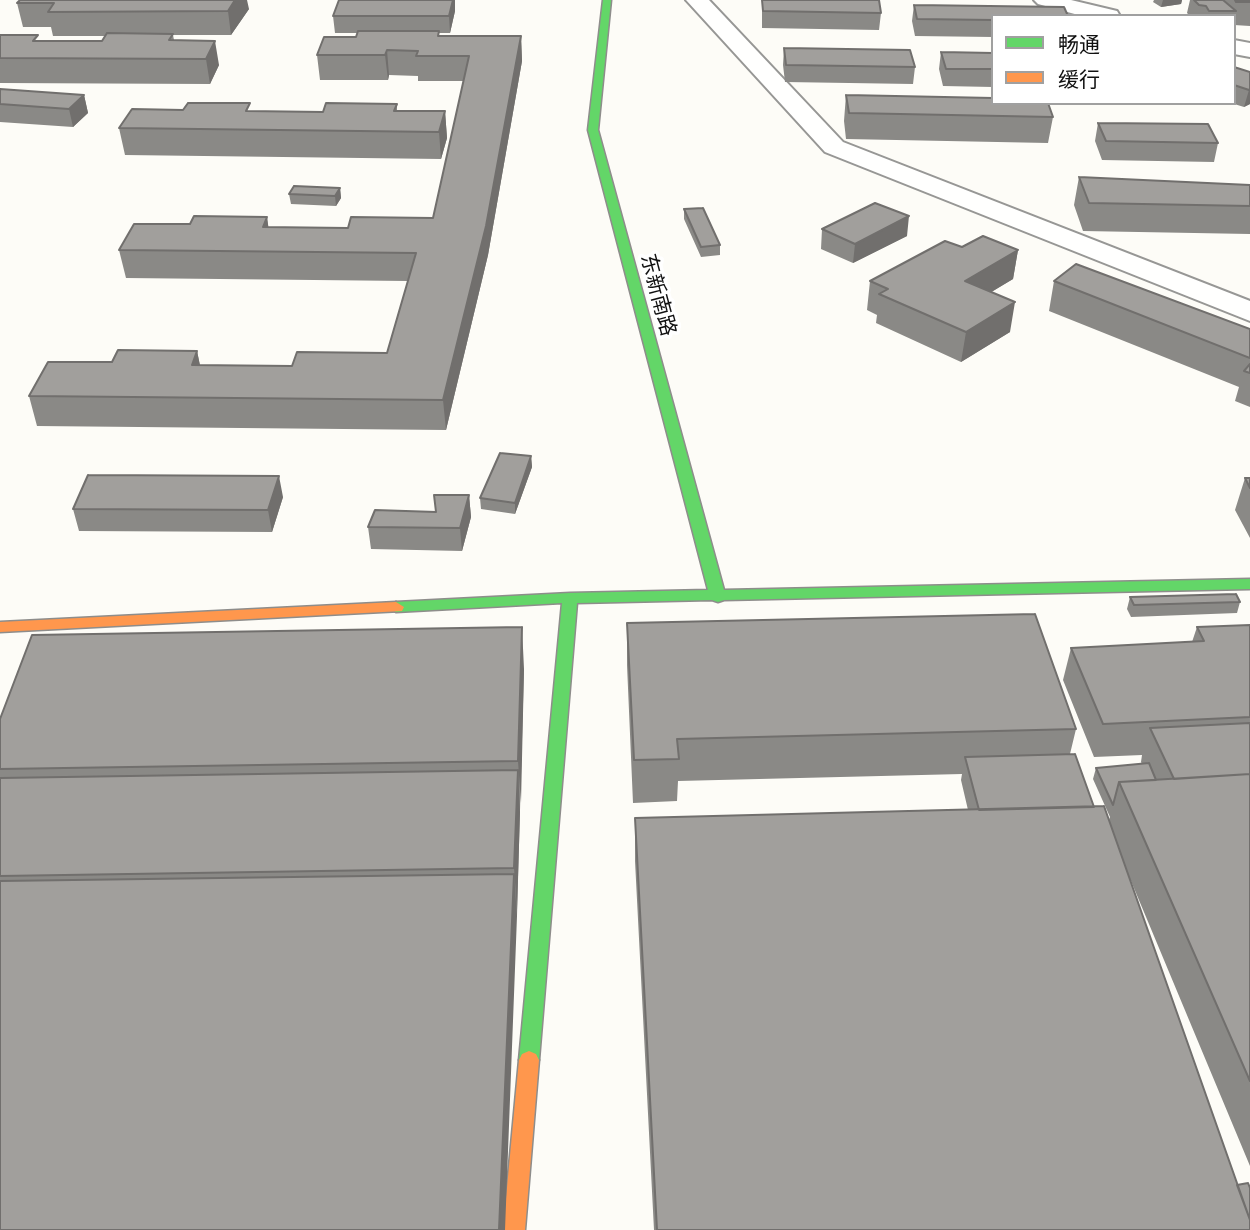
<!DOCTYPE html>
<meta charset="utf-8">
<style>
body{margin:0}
#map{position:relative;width:1250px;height:1230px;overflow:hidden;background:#fdfcf7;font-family:"Crimson Pro","Noto Sans SC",serif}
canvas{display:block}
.legend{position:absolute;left:991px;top:14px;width:245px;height:91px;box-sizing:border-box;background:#fff;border:2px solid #a0a0a0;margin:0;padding:9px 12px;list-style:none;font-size:21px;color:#111}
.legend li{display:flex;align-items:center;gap:14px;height:35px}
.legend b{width:35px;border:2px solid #a0a0a0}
</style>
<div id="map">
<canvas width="1250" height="1230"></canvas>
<ul class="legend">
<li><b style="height:9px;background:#63d668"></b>畅通</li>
<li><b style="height:9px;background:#ff974d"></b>缓行</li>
</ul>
</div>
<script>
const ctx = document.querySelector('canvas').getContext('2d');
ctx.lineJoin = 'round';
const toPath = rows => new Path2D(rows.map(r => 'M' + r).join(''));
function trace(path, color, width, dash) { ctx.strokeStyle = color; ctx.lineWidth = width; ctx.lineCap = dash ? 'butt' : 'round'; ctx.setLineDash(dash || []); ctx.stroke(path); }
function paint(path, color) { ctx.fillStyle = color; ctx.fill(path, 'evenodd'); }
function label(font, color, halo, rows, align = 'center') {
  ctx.font = font + ' "Crimson Pro","Noto Sans SC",serif'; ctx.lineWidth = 7; ctx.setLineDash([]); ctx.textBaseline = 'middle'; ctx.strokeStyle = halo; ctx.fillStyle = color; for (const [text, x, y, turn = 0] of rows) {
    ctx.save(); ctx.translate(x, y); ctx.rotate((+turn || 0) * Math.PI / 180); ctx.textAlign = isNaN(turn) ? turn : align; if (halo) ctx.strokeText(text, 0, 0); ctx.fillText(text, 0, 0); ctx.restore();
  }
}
const street = toPath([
 [686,0,709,0,843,142,1250,301,1250,321,825,152,686,0],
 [1034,0,1071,0,1117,11,1120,16,1082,16,1038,4,1034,0],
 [1234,40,1250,43,1250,57,1234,54,1234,40]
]);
const fast = toPath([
 [603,0,611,0,598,130,724,590,1250,579,1250,589,724,600,718,602,712,600,577,603,539,1060,536,1066,529,1069,522,1066,519,1060,562,603,396,612,388,607,396,602,570,593,708,590,588,130,603,0]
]);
const slow = toPath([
 [396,602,404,607,402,611,0,632,0,622,396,602],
 [529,1051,536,1054,539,1060,525,1230,503,1230,519,1060,522,1054,529,1051]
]);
trace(street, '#979795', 4);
trace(fast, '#8e8d8b', 3);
trace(slow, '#8e8d8b', 3);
paint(street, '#fffffe');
paint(fast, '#63d668');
paint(slow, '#ff974d');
paint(toPath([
 [20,0,249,9,231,35,173,35,174,40,219,65,210,84,0,83,0,35,39,41,102,41,105,36,53,36,51,27,23,27,17,3],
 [339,0,455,0,455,11,450,33,439,33,439,36,521,36,522,61,488,255,446,430,37,426,29,396,112,362,197,351,200,365,292,366,387,353,408,281,126,278,119,250,190,224,267,217,268,227,348,228,433,218,464,81,418,81,418,76,389,75,388,80,320,80,317,55,356,37,358,33,335,33,333,16],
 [762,0,881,13,879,30,762,28],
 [1154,0,1182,0,1181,4,1161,7,1153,2],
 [1190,0,1250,0,1250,26,1234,25,1234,16,1190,16,1187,13],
 [914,5,993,16,993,37,915,36,912,21],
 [784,48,915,67,913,84,785,82,783,65],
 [941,52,993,53,993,87,943,86,939,69],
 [1234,67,1250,72,1250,104,1244,107,1231,103,1234,103],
 [0,89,84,95,88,113,73,127,0,122],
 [846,95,1053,117,1048,143,846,139,844,121],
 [397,104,397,111,445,111,447,138,441,159,125,155,119,128,251,111,323,112],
 [1098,123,1218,143,1214,162,1102,160,1095,141],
 [1079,177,1250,185,1250,234,1083,231,1074,205],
 [340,188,341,198,336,206,291,204,289,194],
 [684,209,720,245,720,255,701,257,684,219],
 [822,229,907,236,853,263,821,249],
 [962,247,1018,250,1013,279,991,292,1010,332,961,362,876,323,877,315,867,310,870,281],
 [1054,281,1250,329,1250,407,1235,401,1239,387,1049,311],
 [531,456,532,467,515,514,481,509,480,498],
 [1245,478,1250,478,1250,538,1235,510],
 [469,495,471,517,462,551,371,549,368,527,436,512],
 [283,497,272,532,79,531,73,509],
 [1130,597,1240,602,1237,613,1131,617,1127,609],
 [627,623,1076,729,1070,754,1094,807,1109,820,1110,817,1093,779,1096,768,1142,764,1141,762,1142,755,1094,757,1063,680,1071,648,1192,642,1197,627,1250,625,1250,1166,1126,869,1250,1230,654,1230,635,861,635,818,968,810,961,780,962,774,678,781,677,801,633,803,627,665],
 [524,669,517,916,0,1230,0,719]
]), '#8a8986');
paint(toPath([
 [235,0,247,0,249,9,231,35,228,11],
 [453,0,455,0,455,11,450,33,449,16],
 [1163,0,1182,0,1181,4,1161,7],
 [521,36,522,61,488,255,446,430,443,400],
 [215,41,219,65,210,84,206,59],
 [387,50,389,75,388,80,385,55],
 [1250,89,1250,104,1244,107,1249,90],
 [84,95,88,113,73,127,69,109],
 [445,111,447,138,441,159,439,132],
 [340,188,341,198,336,206,335,196],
 [909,216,907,236,853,263,855,244],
 [267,217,271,245,263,227],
 [1018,250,1013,279,960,311,965,281],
 [1015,302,1010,332,961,362,966,332],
 [197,351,203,381,192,365],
 [531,456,532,467,515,514,515,503],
 [279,476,283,497,272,532,268,510],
 [469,495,471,517,462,551,460,528],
 [522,627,524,669,521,803,518,761],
 [518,770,520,812,517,910,514,868],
 [514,874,517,916,505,1230,499,1230]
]), '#716f6d');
const building = toPath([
 [20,0,235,0,228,11,48,12,54,3,17,3,20,0],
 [339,0,453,0,449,16,333,16,339,0],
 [762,0,879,0,881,13,763,11,762,0],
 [1194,0,1223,0,1236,11,1209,11,1206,6,1199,5,1194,0],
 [1235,0,1250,0,1250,2,1236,2,1235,0],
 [914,5,1064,7,1068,16,993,16,993,20,917,19,914,5],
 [358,31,439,31,438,36,521,36,486,226,443,400,29,396,48,362,112,362,118,350,197,351,192,365,292,366,297,352,387,353,416,253,119,250,134,224,190,224,194,216,267,217,263,227,348,228,351,217,433,218,469,56,416,56,418,51,387,50,385,55,317,55,324,37,356,37,358,31],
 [107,33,173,34,169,40,215,41,206,59,0,58,0,35,38,35,33,41,102,41,107,33],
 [784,48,910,50,915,67,786,65,784,48],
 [941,52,993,53,993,69,946,69,941,52],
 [1234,67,1250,72,1250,89,1249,90,1234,85,1234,67],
 [0,89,84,95,69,109,0,104,0,89],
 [846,95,993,98,993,103,1048,103,1053,117,849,113,846,95],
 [188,103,250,103,246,111,323,112,326,103,397,104,394,111,445,111,439,132,119,128,132,109,183,110,188,103],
 [1098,123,1208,124,1218,143,1106,141,1098,123],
 [1079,177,1250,185,1250,206,1089,203,1079,177],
 [294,186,340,188,335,196,289,194,294,186],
 [875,203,909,216,855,244,822,229,875,203],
 [703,208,720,245,701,247,684,209,703,208],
 [983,236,1018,250,965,281,1015,302,966,332,879,294,888,289,870,281,945,241,962,247,983,236],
 [1076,264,1250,329,1250,358,1054,281,1076,264],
 [1250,364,1250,373,1244,371,1250,364],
 [500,453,531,456,515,503,480,498,500,453],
 [88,475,279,476,268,510,73,509,88,475],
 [1245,478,1250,478,1250,488,1245,478],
 [434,495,469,495,460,528,368,527,375,510,436,512,434,495],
 [1236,594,1240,602,1134,605,1130,597,1236,594],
 [1035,614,1076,729,677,739,679,759,634,760,627,623,1035,614],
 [1250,625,1250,717,1103,724,1071,648,1204,641,1197,627,1250,625],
 [522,627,518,761,0,769,0,719,32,635,522,627],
 [1250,723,1250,774,1174,779,1150,728,1250,723],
 [1075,754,1094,807,979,810,965,757,1075,754],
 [1149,763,1156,780,1119,782,1113,805,1096,768,1149,763],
 [518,770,514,868,0,876,0,778,518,770],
 [1250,774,1250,1081,1119,782,1250,774],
 [1104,806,1250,1220,1250,1230,657,1230,635,818,1104,806],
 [514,874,499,1230,0,1230,0,881,514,874],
 [1248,1183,1250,1188,1250,1220,1237,1185,1248,1183]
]);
paint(building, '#a19f9c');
trace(building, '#716f6d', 2);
label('21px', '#111', '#fff', [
 ["东新南路",658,295,75]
]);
</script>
